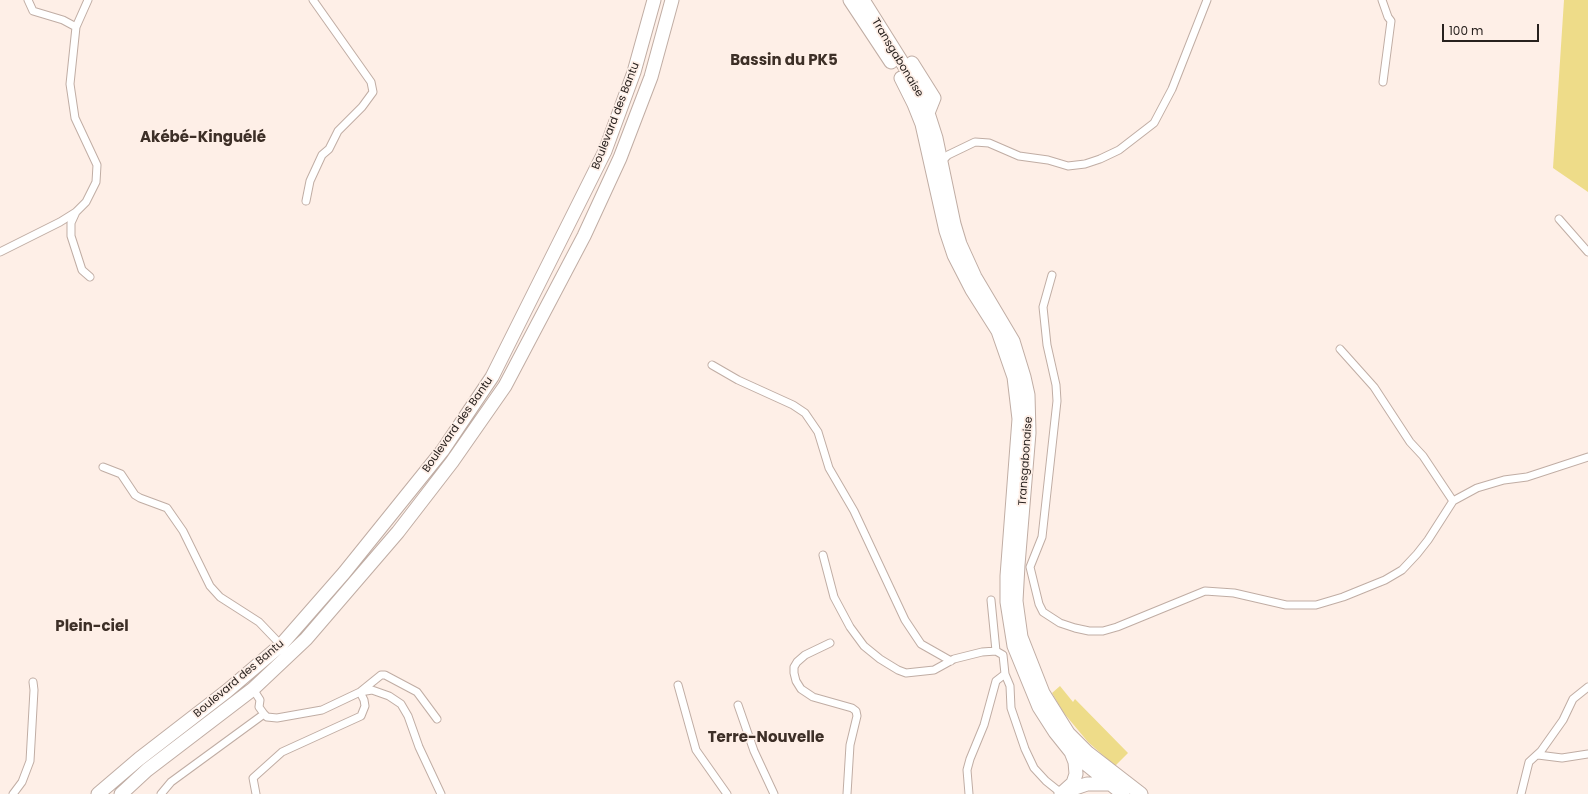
<!DOCTYPE html>
<meta charset="utf-8">
<style>
body{margin:0}
#map{position:relative;width:1588px;height:794px;overflow:hidden;background:#feefe7;font-family:Poppins,sans-serif}
canvas{display:block}
.scale{position:absolute;left:1442px;top:24px;width:97px;height:18px;box-sizing:border-box;border:2px solid #28211e;border-top:0;padding-left:5px;font-size:12px;line-height:14px;white-space:nowrap;color:#28211e;-webkit-text-stroke:3px #feefe7;paint-order:stroke}
</style>
<div id="map">
<canvas width="1588" height="794"></canvas>
<div class="scale">100 m</div>
</div>
<script>
const ctx = document.querySelector('canvas').getContext('2d');
ctx.lineJoin = 'round';
function paint(path, color) { ctx.fillStyle = color; ctx.fill(path, 'evenodd'); }
const toPath = rows => new Path2D(rows.map(r => 'M' + r).join(''));
function trace(path, color, width, dash) { ctx.strokeStyle = color; ctx.lineWidth = width; ctx.lineCap = dash ? 'butt' : 'round'; ctx.setLineDash(dash || []); ctx.stroke(path); }
function label(font, color, halo, rows, align = 'center') {
  ctx.font = font + ' Poppins,sans-serif'; ctx.lineWidth = 3.5; ctx.setLineDash([]); ctx.textBaseline = 'middle'; ctx.strokeStyle = halo; ctx.fillStyle = color; for (const [text, x, y, turn = 0] of rows) {
    ctx.save(); ctx.translate(x, y); ctx.rotate((+turn || 0) * Math.PI / 180); ctx.textAlign = isNaN(turn) ? turn : align; if (halo) ctx.strokeText(text, 0, 0); ctx.fillText(text, 0, 0); ctx.restore();
  }
}
paint(toPath([
 [1564,0,1588,0,1588,192,1553,168],
 [1060,686,1073,702,1075,699,1128,753,1115,766,1088,742,1063,712,1052,693]
]), '#eedc89');
const street = toPath([
 [28,0,33,11,63,20,76,27],
 [1382,0,1388,17,1391,21,1383,82],
 [941,162,948,155,975,142,989,143,1019,156,1048,160,1068,166,1085,164,1100,159,1119,150,1154,123,1172,89,1207,0],
 [306,201,310,181,322,155,329,149,338,131,362,107,373,92,371,82,313,0],
 [76,212,71,223,71,236,82,270,90,277],
 [1559,219,1588,252],
 [0,252,60,222,76,212,86,202,96,182,97,165,75,118,70,84,76,27,88,0],
 [1052,275,1043,307,1047,345,1056,385,1057,401,1042,537,1030,567,1039,604,1043,612,1060,623,1075,628,1089,631,1103,631,1117,627,1205,591,1234,593,1286,605,1316,605,1343,597,1385,580,1402,570,1417,554,1428,540,1453,501,1477,488,1504,480,1527,477,1588,457],
 [1340,349,1374,387,1410,442,1423,456,1453,501],
 [712,365,738,380,793,405,805,413,818,432,829,468,854,511,905,620,921,644,951,661],
 [103,467,121,474,135,495,140,498,167,508,183,531,210,586,220,597,259,622,281,645],
 [823,555,834,597,850,627,864,646,880,659,898,670,906,673,934,670,954,659,982,652,996,651,1003,655,1005,674,1010,686,1011,708,1025,749,1034,768,1046,781,1061,793],
 [991,600,996,651],
 [830,643,805,655,797,662,794,667,794,673,796,681,801,689,813,697,852,708,856,711,857,716,850,745,847,794],
 [678,685,696,750,727,794],
 [253,689,260,700,259,707,264,714,267,717,277,718,322,710,360,692,372,690,389,696,401,704,408,716,419,747,441,794],
 [738,705,754,751,774,794],
 [1538,755,1562,758,1588,754],
 [13,794,22,782,30,761,34,690,33,682],
 [161,794,171,782,264,714],
 [256,794,253,778,282,752,361,716,365,706,364,700,360,692,381,675,385,675,417,692,437,719],
 [969,794,967,770,970,759,984,725,996,681,1005,674],
 [1521,794,1529,762,1541,751,1563,720,1573,699,1588,687]
]);
const highway = toPath([
 [850,0,891,62],
 [863,0,910,75,928,113,936,138,954,224,960,244,975,277,1013,341,1024,377,1028,395,1029,433,1018,565,1016,601,1021,637,1043,693,1068,733,1088,753,1141,794],
 [912,63,934,98,928,113],
 [901,78,914,104,922,124,946,231,954,255,972,290,998,331,1014,377,1019,419,1007,576,1007,602,1014,646,1039,707,1055,732,1071,752,1123,794],
 [1063,792,1073,783,1076,774,1075,762,1071,752],
 [1061,793,1087,784,1109,784],
 [98,794,139,759,227,691,281,645,344,573,443,450,492,377,605,151,634,72,654,0],
 [121,794,147,770,253,689,306,639,398,532,452,462,505,386,584,236,620,158,651,77,672,0]
]);
trace(street, '#c0ada4', 9);
trace(highway, '#c0ada4', 15);
trace(street, '#fff', 7);
trace(highway, '#fff', 13);
label('11px', '#28211e', '#feefe7', [
 ["Transgabonaise",897,58,59],
 ["Boulevard des Bantu",616,116,-69],
 ["Boulevard des Bantu",458,425,-55],
 ["Transgabonaise",1026,461,-86],
 ["Boulevard des Bantu",239,679,-40]
]);
label('bold 15px', '#3d2f27', '#feefe7', [
 ["Bassin du PK5",784,61],
 ["Akébé-Kinguélé",203,138],
 ["Plein-ciel",92,627],
 ["Terre-Nouvelle",766,738]
]);
</script>
